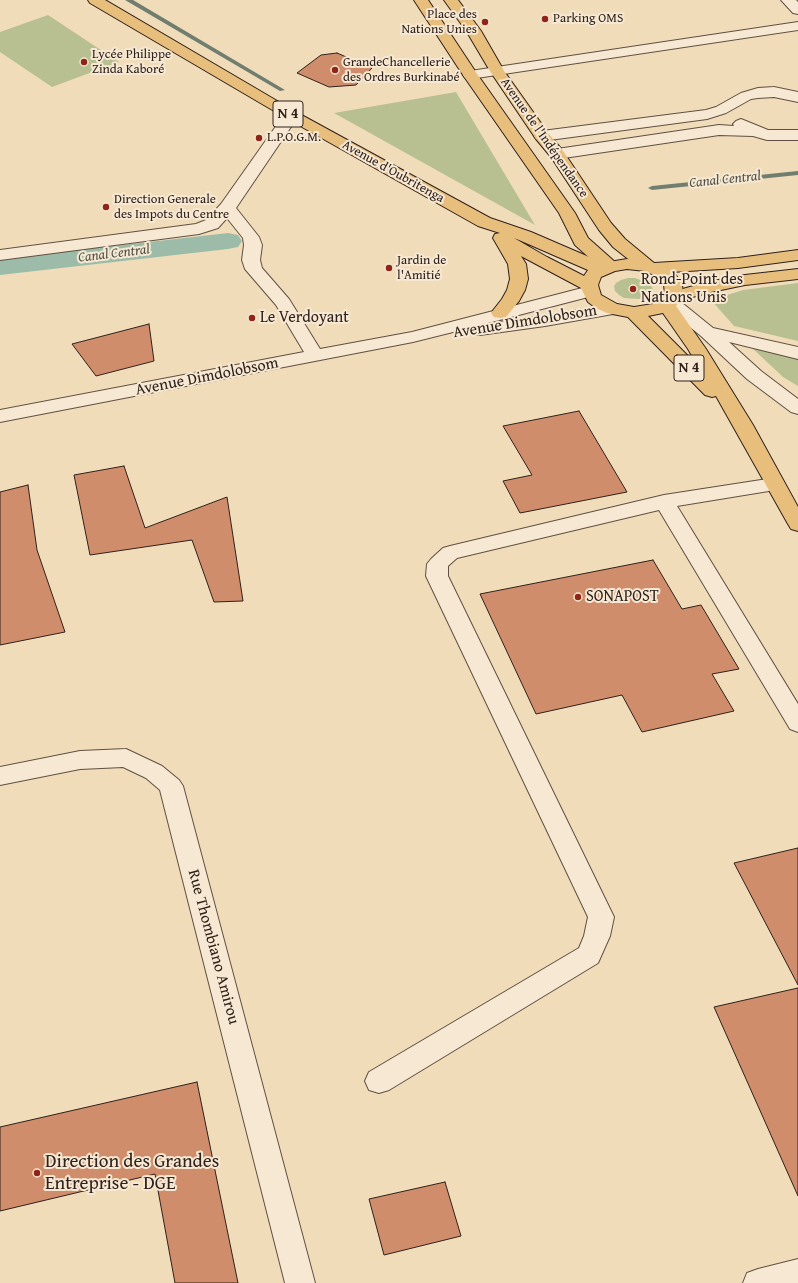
<!DOCTYPE html>
<meta charset="utf-8">
<style>
body{margin:0}
canvas{display:block;background:#f1dcba}
</style>
<canvas width="798" height="1283"></canvas>
<script>
const ctx = document.querySelector('canvas').getContext('2d');
ctx.lineJoin = 'round';
function paint(path, color) { ctx.fillStyle = color; ctx.fill(path, 'evenodd'); }
const toPath = rows => new Path2D(rows.map(r => 'M' + r).join(''));
function trace(path, color, width, dash) { ctx.strokeStyle = color; ctx.lineWidth = width; ctx.lineCap = dash ? 'butt' : 'round'; ctx.setLineDash(dash || []); ctx.stroke(path); }
function label(font, color, halo, rows, align = 'center') {
  ctx.font = font + ' "Gentium Book Plus",serif'; ctx.lineWidth = 4; ctx.setLineDash([]); ctx.textBaseline = 'middle'; ctx.strokeStyle = halo; ctx.fillStyle = color; for (const [text, x, y, turn = 0] of rows) {
    ctx.save(); ctx.translate(x, y); ctx.rotate((+turn || 0) * Math.PI / 180); ctx.textAlign = isNaN(turn) ? turn : align; if (halo) ctx.strokeText(text, 0, 0); ctx.fillText(text, 0, 0); ctx.restore();
  }
}
paint(toPath([
 [48,15,119,62,52,87,0,52,0,32],
 [456,92,535,225,334,113],
 [628,278,635,278,648,283,652,287,653,291,651,295,639,299,624,298,619,295,615,291,614,286,616,283,621,280],
 [798,283,798,341,734,326,711,300,743,290],
 [751,347,798,358,798,386,783,377]
]), '#b8c091');
paint(toPath([
 [125,0,133,0,285,90,280,91,125,0],
 [798,171,798,175,652,190,648,188,652,186,798,171]
]), '#707e70');
paint(toPath([
 [228,233,238,235,242,241,238,247,228,249,0,275,0,259,228,233]
]), '#9cbca9');
const building = toPath([
 [337,53,372,68,356,85,329,87,297,73,321,55,337,53],
 [149,324,154,361,96,376,72,344,149,324],
 [579,411,627,492,520,513,503,481,532,475,503,426,579,411],
 [124,466,145,528,227,497,243,601,214,602,192,540,90,555,74,475,124,466],
 [28,485,37,550,65,632,0,645,0,492,28,485],
 [653,560,682,609,701,605,739,669,712,674,734,711,642,732,622,695,536,714,480,594,653,560],
 [798,848,798,985,734,863,798,848],
 [798,988,798,1196,714,1007,798,988],
 [197,1082,238,1283,175,1283,155,1174,0,1211,0,1127,197,1082],
 [445,1182,461,1236,384,1255,369,1199,445,1182]
]);
paint(building, '#cf8d6b');
trace(building, '#2f211b', 1);
const minor = toPath([
 [781,0,796,0,798,2,798,14,793,13,781,0],
 [798,22,798,30,470,79,465,78,463,75,465,72,470,71,798,22],
 [774,87,798,92,798,102,774,97,758,98,751,99,726,113,707,119,542,141,536,139,534,136,536,133,542,131,706,110,716,107,741,93,758,88,774,87],
 [291,110,296,112,299,115,236,208,259,237,262,245,260,260,262,268,289,299,320,349,412,332,590,286,596,287,599,291,596,295,484,324,545,316,613,304,619,305,622,309,619,313,613,314,545,326,480,335,474,334,471,330,473,327,413,342,0,422,0,410,304,352,276,305,245,269,242,260,244,245,243,238,227,218,218,228,199,234,0,260,0,250,196,224,206,220,221,204,286,112,291,110],
 [741,119,768,130,798,130,798,140,767,140,753,136,719,135,557,159,551,157,549,154,551,151,557,149,719,125,734,126,733,124,736,121,741,119],
 [670,297,676,298,713,328,798,347,798,359,729,342,761,371,798,399,798,414,791,412,747,379,701,336,664,306,661,302,664,298,670,297],
 [774,478,781,479,784,484,781,489,677,506,798,704,798,732,790,729,659,510,457,558,448,566,448,576,614,917,610,936,598,963,389,1090,379,1093,369,1090,365,1081,369,1072,579,948,584,936,588,917,426,576,427,564,431,559,443,548,450,546,664,495,774,478],
 [126,749,162,766,179,780,183,786,315,1283,285,1283,160,790,146,778,123,767,80,769,0,785,0,767,80,751,126,749],
 [798,1259,798,1283,743,1283,747,1273,758,1269,798,1259]
]);
const major = toPath([
 [414,0,428,0,477,74,575,213,588,238,615,262,618,266,615,270,609,271,603,270,575,245,559,213,463,75,414,0],
 [444,0,458,0,481,31,504,71,548,133,563,151,611,223,625,239,654,263,738,258,798,250,798,260,738,268,654,273,642,270,613,247,599,230,551,157,536,139,490,71,467,32,444,0],
 [798,269,798,279,745,285,711,292,674,302,668,301,665,297,668,293,708,282,745,275,798,269]
]);
const highway = toPath([
 [88,0,105,0,296,112,490,218,531,232,603,263,627,259,648,261,668,268,675,274,682,284,683,297,676,306,706,349,753,425,798,507,798,531,791,529,788,524,716,396,712,397,705,395,628,317,607,313,596,308,588,302,581,288,521,256,526,264,528,279,525,290,519,301,506,317,500,318,494,317,491,313,502,299,507,290,510,279,508,264,493,238,495,234,500,233,478,226,286,118,90,3,88,0],
 [514,238,519,240,588,270,584,276,547,257,514,238],
 [627,269,645,271,656,276,664,284,665,296,653,304,634,307,617,304,601,295,598,285,601,277,615,271,627,269],
 [663,313,688,349,698,366,648,316,663,313]
]);
trace(minor, '#605043', 2);
trace(major, '#2f211b', 2);
trace(highway, '#2f211b', 2);
paint(minor, '#f6e8d2');
paint(major, '#e8be7d');
paint(highway, '#e8be7d');
for (const [x, y, r, color] of [
 [545,19,4,"#8f2418"],
 [485,22,4,"#8f2418"],
 [84,62,4,"#8f2418"],
 [335,70,4,"#8f2418"],
 [259,138,4,"#8f2418"],
 [106,207,4,"#8f2418"],
 [389,268,4,"#8f2418"],
 [633,289,4,"#8f2418"],
 [252,318,4,"#8f2418"],
 [578,597,4,"#8f2418"],
 [37,1173,4,"#8f2418"]
]) { const dot = new Path2D(); dot.arc(x, y, r, 0, 2 * Math.PI); ctx.fillStyle = color; ctx.fill(dot); trace(dot, '#f6e8d2', 1.5); }
label('13px', '#2f211b', '#f6e8d2', [
 ["Place des",477,15,"right"],
 ["Nations Unies",477,30,"right"],
 ["Parking OMS",553,19],
 ["Lycée Philippe",92,55],
 ["Zinda Kaboré",92,70],
 ["GrandeChancellerie",343,63],
 ["des Ordres Burkinabé",343,78],
 ["L.P.O.G.M.",267,138],
 ["Direction Generale",114,200],
 ["des Impots du Centre",114,215],
 ["Jardin de",397,261],
 ["l'Amitié",397,276]
], 'left');
label('13px', '#2f211b', '#f6e8d2', [
 ["Avenue de l'Indépendance",544,138,55],
 ["Avenue d'Oubritenga",393,172,29]
]);
label('italic 14px', '#505046', '#f6e8d2', [
 ["Canal Central",725,180,-6],
 ["Canal Central",114,254,-7]
]);
for (const [x, y, w] of [
 [288,114,30],
 [689,368,30]
]) { const box = new Path2D(); box.roundRect(x - w / 2, y - 13, w, 26, 3); ctx.fillStyle = '#f6e8d2'; ctx.fill(box); trace(box, '#2f211b', 1); }
label('bold 15px', '#2f211b', null, [
 ["N 4",288,114],
 ["N 4",689,368]
]);
label('16px', '#2f211b', '#f6e8d2', [
 ["Rond-Point des",641,280],
 ["Nations Unis",641,298],
 ["Le Verdoyant",260,318],
 ["SONAPOST",586,597]
], 'left');
label('16px', '#2f211b', '#f6e8d2', [
 ["Avenue Dimdolobsom",525,322,-9],
 ["Avenue Dimdolobsom",207,377,-11],
 ["Rue Thombiano Amirou",213,947,75]
]);
label('19px', '#2f211b', '#f6e8d2', [
 ["Direction des Grandes",45,1162],
 ["Entreprise - DGE",45,1184]
], 'left');
</script>
